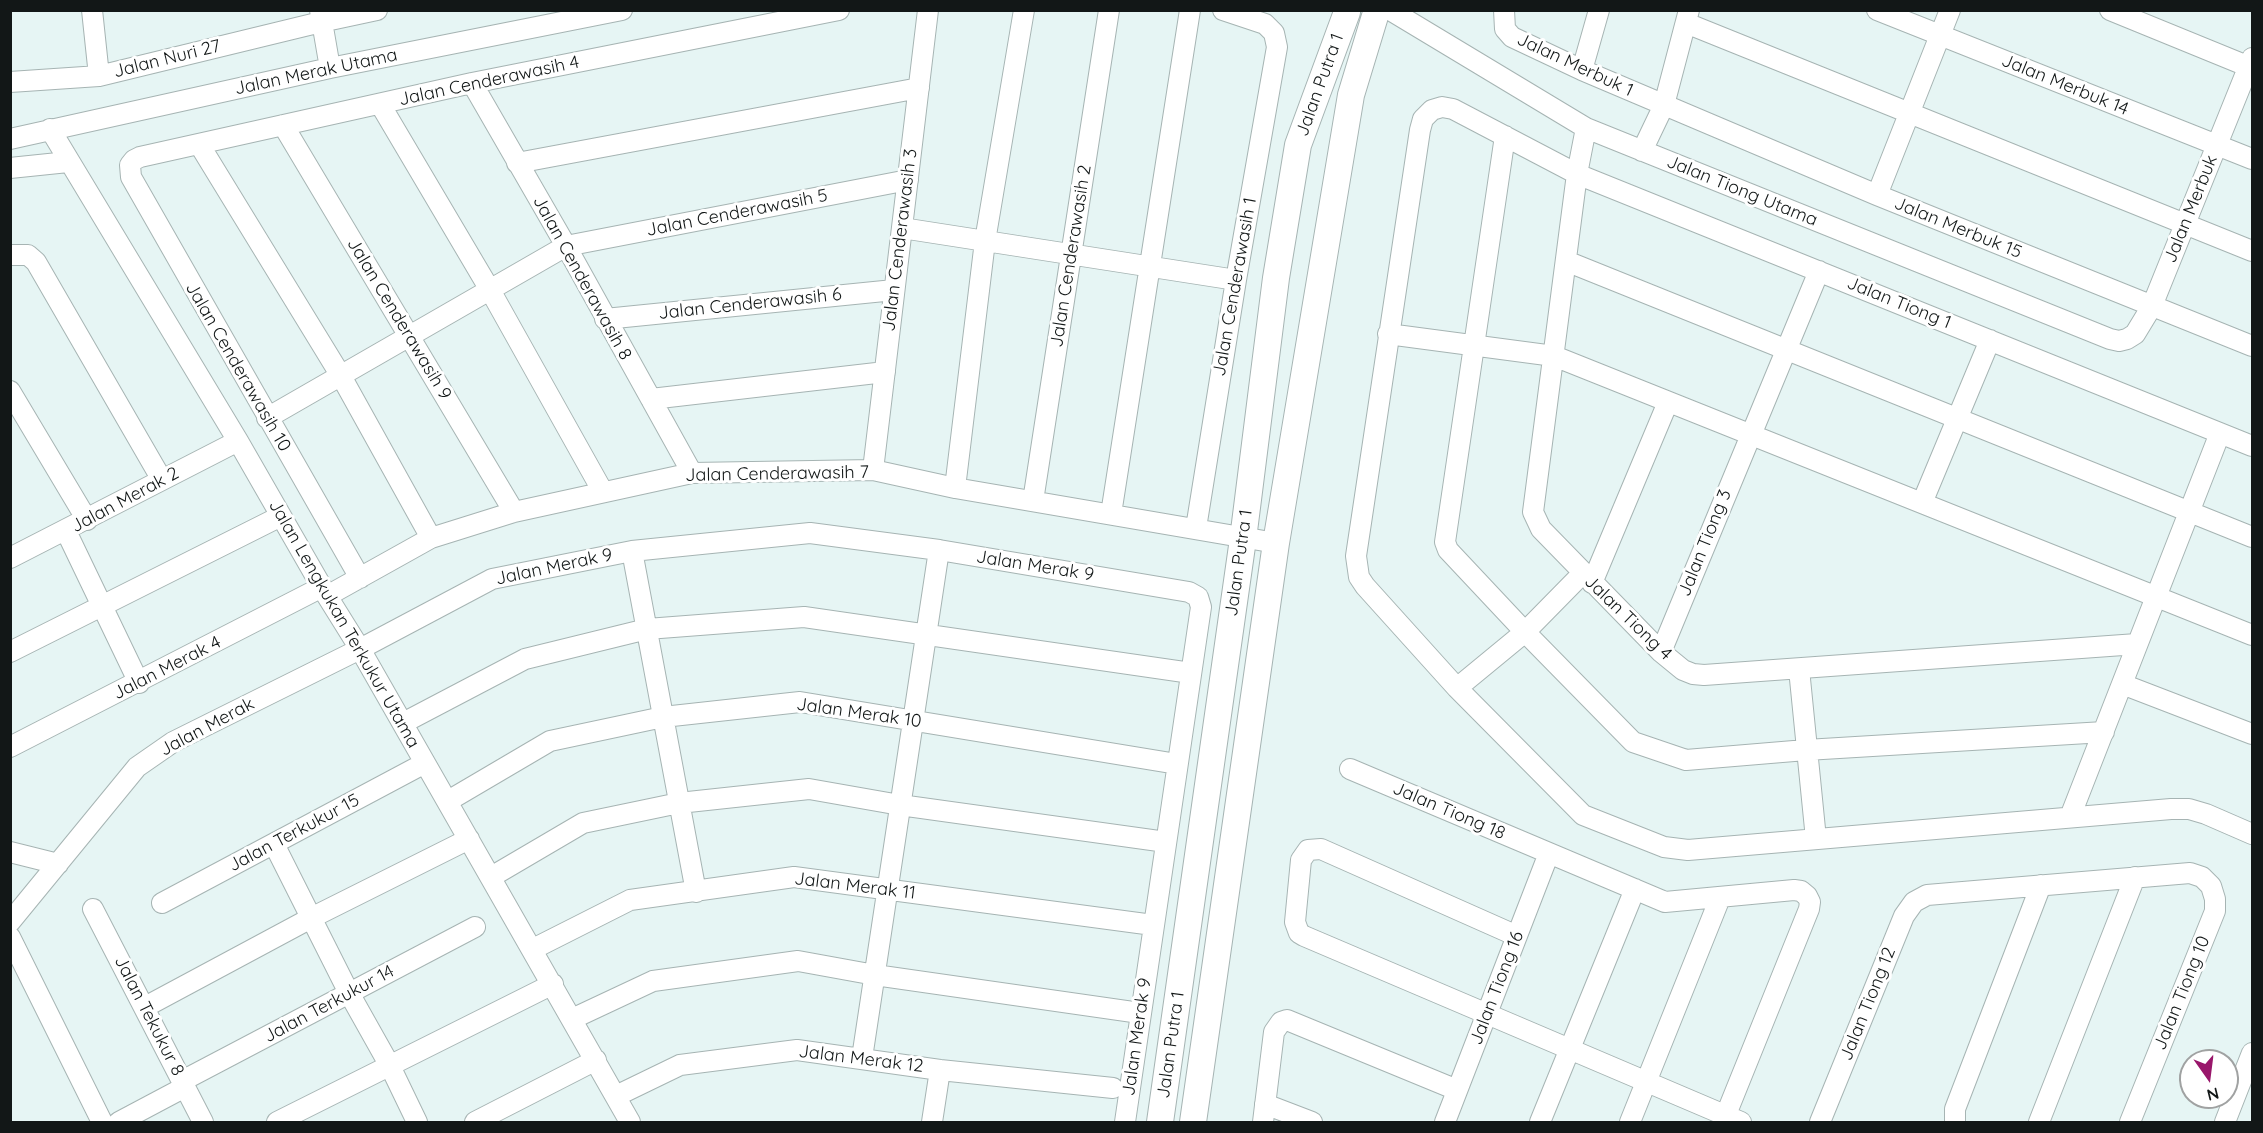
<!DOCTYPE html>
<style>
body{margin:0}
#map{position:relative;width:2263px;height:1133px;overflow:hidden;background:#e6f5f4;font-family:Quicksand,sans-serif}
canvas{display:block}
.frame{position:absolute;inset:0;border:12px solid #121717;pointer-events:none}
.north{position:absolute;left:2179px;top:1049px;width:60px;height:60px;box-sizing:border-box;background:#fff;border:2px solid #a0a2a2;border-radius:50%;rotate:166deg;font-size:16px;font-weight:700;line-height:24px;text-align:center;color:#121717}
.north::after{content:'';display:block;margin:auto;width:21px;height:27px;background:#99166b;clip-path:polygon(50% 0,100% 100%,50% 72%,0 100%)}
</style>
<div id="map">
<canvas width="2263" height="1133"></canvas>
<div class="frame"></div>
<div class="north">N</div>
</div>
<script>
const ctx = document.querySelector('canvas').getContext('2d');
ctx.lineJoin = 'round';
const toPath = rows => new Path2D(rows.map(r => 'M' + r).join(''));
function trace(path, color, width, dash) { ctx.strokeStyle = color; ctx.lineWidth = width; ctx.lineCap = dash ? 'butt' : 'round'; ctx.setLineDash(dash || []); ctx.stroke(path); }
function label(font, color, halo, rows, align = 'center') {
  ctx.font = font + ' Quicksand,sans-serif'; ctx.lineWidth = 6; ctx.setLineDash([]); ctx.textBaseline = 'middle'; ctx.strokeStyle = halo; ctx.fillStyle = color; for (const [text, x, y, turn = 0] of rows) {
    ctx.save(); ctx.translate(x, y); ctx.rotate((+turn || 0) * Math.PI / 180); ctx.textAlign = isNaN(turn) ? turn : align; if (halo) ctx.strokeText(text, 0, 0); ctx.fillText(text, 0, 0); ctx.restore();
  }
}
const minor = toPath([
 [92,10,99,76],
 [320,10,330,68],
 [1390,10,1586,128,2110,339,2119,341,2127,339,2135,334,2152,306,2252,58],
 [1504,10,1505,29,1512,37,1582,70,1877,195,2252,346],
 [1877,10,2252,159],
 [2110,10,2252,68],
 [1686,23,2252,251],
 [1582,70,1599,10],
 [10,82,99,76,321,22,377,10],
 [472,83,566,246,692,473],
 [380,104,490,290,603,492],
 [283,125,514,512],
 [1586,128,1577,174,1533,512,1541,529,1661,652,1683,670,1693,674,1704,675,2137,644],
 [50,129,238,441,327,596,360,649,630,1122],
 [1505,136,1445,542,1448,550,1525,632,1633,742,1686,760,1806,750,2104,732],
 [10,139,330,68,622,10],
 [199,144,341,376,431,538],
 [1642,151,1664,105,1689,10],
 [517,163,919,88],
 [10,168,68,162],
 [1877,195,1950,10],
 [902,228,1236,280],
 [10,255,28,255,36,262,162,480],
 [1566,261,2252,537],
 [605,319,894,290],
 [1388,334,1554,356,2252,635],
 [10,391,87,520],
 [651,399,885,372],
 [267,418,566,246,908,180],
 [2252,446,1577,174,1453,109,1442,107,1432,110,1423,119,1420,130,1356,556,1359,577,1365,586,1457,688,1583,815,1664,847,1688,850,2171,809,2189,809,2206,814,2252,834],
 [873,470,928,10],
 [955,488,985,241,1024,10],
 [1033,501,1109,10],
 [1922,503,1990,340],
 [1111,514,1190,10],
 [1196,528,1236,280,1277,47,1274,33,1265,24,1223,10],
 [66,531,139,683],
 [632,551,696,892],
 [10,558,238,441],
 [360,578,131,177,130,165,134,160,140,157,472,83,839,10],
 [1592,583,1668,402],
 [327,596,431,538,514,512,692,473,873,470,955,488,1276,543],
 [10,652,281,516],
 [1661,652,1819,271],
 [1799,669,1816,839],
 [2122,684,2252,734],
 [1457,688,1525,632,1583,573],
 [403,723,525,659,647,629,804,617,1191,673],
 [10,747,322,587],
 [1350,769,1665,902,1794,890,1801,891,1807,896,1810,902,1809,909,1723,1122],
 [448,801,550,741,663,717,800,702,1177,764],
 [2070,817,2220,433],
 [274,844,349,993,390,1066,417,1122],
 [10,852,58,864],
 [491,877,583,823,679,803,809,789,900,805,1166,842],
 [162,903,425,763],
 [93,909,203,1122],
 [10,922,137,767,173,742,360,649,492,579,632,551,810,533,939,550,1189,592,1198,597,1201,607,1125,1122],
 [1517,936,1321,849,1308,850,1301,860,1295,922,1299,933,1304,936,1741,1122],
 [10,937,102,1122],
 [533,949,630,900,794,877,1153,925],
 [145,1007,311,918,469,839],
 [572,1019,653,981,798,961,875,975,1140,1013],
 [862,1058,939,550],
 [182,1081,475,927],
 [616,1096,680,1065,797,1050,940,1070,1113,1088],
 [1265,1104,1312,1122],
 [119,1122,185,1087],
 [277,1122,553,984],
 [475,1122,596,1060],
 [932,1122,940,1070],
 [1263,1122,1274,1032,1281,1022,1287,1020,1457,1090],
 [1445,1122,1549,853],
 [1540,1122,1635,889],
 [1630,1122,1720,898],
 [1820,1122,1904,916,1914,902,1927,895,2190,873,2202,877,2211,886,2215,899,2215,911,2130,1122],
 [1955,1122,1955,1109,2041,885],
 [2039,1122,2135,877],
 [2225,1122,2252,1053]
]);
const major = toPath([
 [1160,1122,1243,539,1276,278,1298,145,1347,12],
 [1193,1122,1276,543,1351,95,1375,16]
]);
trace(minor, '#a6b4b3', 22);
trace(major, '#a6b4b3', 28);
trace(minor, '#fff', 20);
trace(major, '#fff', 26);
label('18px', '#121717', '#fff', [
 ["Jalan Nuri 27",167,59,-14],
 ["Jalan Merbuk 1",1575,65,25],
 ["Jalan Merak Utama",316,72,-12],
 ["Jalan Cenderawasih 4",489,81,-12],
 ["Jalan Putra 1",1320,85,-70],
 ["Jalan Merbuk 14",2065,85,22],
 ["Jalan Tiong Utama",1742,191,22],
 ["Jalan Merbuk",2191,209,-68],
 ["Jalan Cenderawasih 5",737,213,-11],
 ["Jalan Merbuk 15",1958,228,22],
 ["Jalan Cenderawasih 3",900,240,-83],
 ["Jalan Cenderawasih 2",1071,256,-81],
 ["Jalan Cenderawasih 8",582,278,61],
 ["Jalan Cenderawasih 1",1235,287,-80],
 ["Jalan Tiong 1",1899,303,22],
 ["Jalan Cenderawasih 6",750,304,-6],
 ["Jalan Cenderawasih 9",399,319,59],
 ["Jalan Cenderawasih 10",238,367,60],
 ["Jalan Cenderawasih 7",777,474,-1],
 ["Jalan Merak 2",125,500,-28],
 ["Jalan Tiong 3",1705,543,-68],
 ["Jalan Putra 1",1239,563,-82],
 ["Jalan Merak 9",1035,566,9],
 ["Jalan Merak 9",554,567,-12],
 ["Jalan Tiong 4",1628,618,44],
 ["Jalan Lengkukan Terkukur Utama",344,624,60],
 ["Jalan Merak 4",167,668,-27],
 ["Jalan Merak 10",859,713,8],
 ["Jalan Merak",207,727,-28],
 ["Jalan Tiong 18",1449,811,23],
 ["Jalan Terkukur 15",294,833,-28],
 ["Jalan Merak 11",855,886,7],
 ["Jalan Tiong 16",1497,988,-69],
 ["Jalan Tiong 10",2182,993,-68],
 ["Jalan Terkukur 14",329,1004,-28],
 ["Jalan Tiong 12",1868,1004,-68],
 ["Jalan Tekukur 8",149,1016,63],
 ["Jalan Merak 9",1137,1037,-82],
 ["Jalan Putra 1",1171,1045,-82],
 ["Jalan Merak 12",861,1059,7]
]);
</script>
